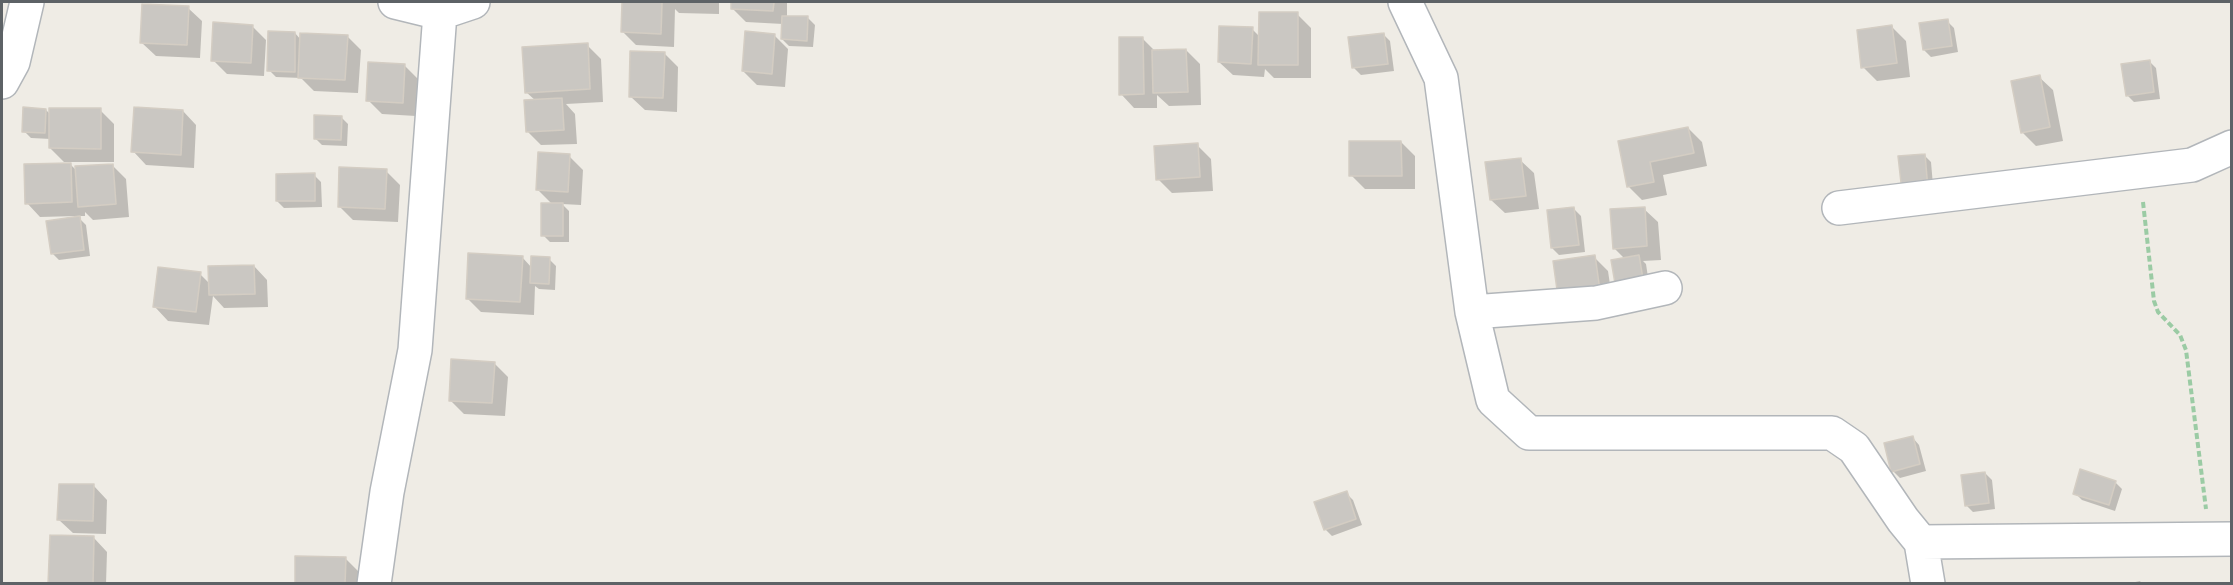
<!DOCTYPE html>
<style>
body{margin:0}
#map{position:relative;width:2233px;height:585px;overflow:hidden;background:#efece5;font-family:Arial,sans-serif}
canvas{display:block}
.frame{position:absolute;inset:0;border:3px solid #5d6266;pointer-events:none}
</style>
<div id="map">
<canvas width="2233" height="585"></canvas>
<div class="frame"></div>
</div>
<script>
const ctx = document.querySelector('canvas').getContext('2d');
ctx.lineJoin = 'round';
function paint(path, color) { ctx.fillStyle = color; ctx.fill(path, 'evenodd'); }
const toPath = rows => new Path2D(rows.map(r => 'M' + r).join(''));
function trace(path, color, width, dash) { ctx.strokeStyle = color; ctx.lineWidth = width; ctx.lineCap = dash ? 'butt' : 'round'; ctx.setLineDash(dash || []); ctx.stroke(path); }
paint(toPath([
 [624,2,719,2,719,14,679,13,675,9,674,47,636,45,623,32],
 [733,2,787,2,787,17,808,18,815,25,813,47,789,46,782,39,783,24,746,22,733,9],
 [188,8,202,21,200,58,156,56,142,43],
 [1297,14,1311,28,1311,78,1274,78,1265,69,1264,77,1233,75,1219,62,1252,29,1260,37],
 [1947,21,1954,28,1958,52,1931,57,1924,50],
 [252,26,266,40,264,76,227,74,213,60],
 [1892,27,1906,41,1910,77,1877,81,1863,67],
 [295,33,301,40,347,36,361,50,358,93,314,91,301,78,276,77,269,70],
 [1383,34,1390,41,1394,71,1361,75,1354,68],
 [774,35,788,49,785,87,757,85,743,71],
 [1143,39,1155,51,1186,50,1200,64,1201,105,1169,106,1157,95,1157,108,1134,108,1121,94],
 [587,45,601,59,603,102,566,104,575,114,577,144,541,145,528,132,536,101,526,92],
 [664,53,678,67,677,112,645,110,631,97],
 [2149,61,2156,68,2160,99,2134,102,2127,95],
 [404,65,418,79,416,116,382,114,368,100],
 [2039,77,2053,90,2063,141,2036,146,2022,132],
 [46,110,51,115,100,110,114,124,114,162,64,162,50,148,51,139,31,138,24,131],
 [183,111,196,125,194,168,146,165,133,151],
 [341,117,348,124,347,146,322,145,315,138],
 [1688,128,1702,142,1707,166,1663,175,1667,195,1642,200,1629,187,1620,142],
 [1401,142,1415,156,1415,189,1365,189,1351,175],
 [1197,145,1211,159,1213,191,1172,193,1158,179],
 [1924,155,1931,162,1934,197,1910,199],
 [569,156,583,170,581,205,562,204,569,211,569,242,550,242,543,235,553,205,537,189],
 [1520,160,1534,173,1539,209,1505,213,1491,200],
 [71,165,77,171,112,165,126,179,129,217,93,220,85,212,85,216,77,216,86,225,90,256,59,260,52,253,77,216,40,217,27,203],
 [386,171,400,185,398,222,353,220,339,206],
 [314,175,321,182,322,207,284,208,277,201],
 [1574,209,1581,216,1585,252,1559,255,1552,248],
 [1644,209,1658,222,1661,260,1643,261,1646,264,1651,297,1625,259,1614,248],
 [522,257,532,268,549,259,556,266,555,290,539,289,535,286,534,315,481,312,468,299],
 [1594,257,1608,271,1613,305,1573,310],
 [254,266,267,280,268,307,224,308,213,296,209,325,168,321,155,307,200,274,210,284],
 [494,363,508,377,505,416,464,414,450,400],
 [1913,438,1919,445,1926,471,1900,478,1893,471],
 [1985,473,1992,480,1995,509,1973,512,1966,505],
 [2115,482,2122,489,2115,511,2082,500,2075,493],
 [94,486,107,500,106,534,73,533,59,520],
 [1346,493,1353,500,1362,525,1332,536,1325,529],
 [94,538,107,552,106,584,50,584],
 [345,558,359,572,359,584,296,584],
 [2140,581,2142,584,2126,584]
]), '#0003');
const building = toPath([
 [622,2,662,2,661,34,621,32,622,2],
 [731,2,774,2,773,11,731,9,731,2],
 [142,4,189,6,187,45,140,43,142,4],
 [1259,12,1298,12,1298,65,1258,65,1259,12],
 [782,16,808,16,807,41,781,39,782,16],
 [1948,19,1952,46,1923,50,1919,23,1948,19],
 [213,22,253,25,251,63,211,61,213,22],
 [1892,25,1897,63,1861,68,1857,30,1892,25],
 [1219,26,1253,27,1251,64,1218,62,1219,26],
 [268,31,295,32,295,72,267,71,268,31],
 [745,31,775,34,772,74,742,71,745,31],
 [300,33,348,35,345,80,298,78,300,33],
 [1384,33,1388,64,1352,68,1348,37,1384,33],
 [1119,37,1143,37,1144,94,1119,95,1119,37],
 [588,43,590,89,525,93,522,47,588,43],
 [1186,49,1188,92,1153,93,1152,50,1186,49],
 [630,51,665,52,663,98,629,97,630,51],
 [2150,60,2154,92,2126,96,2121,64,2150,60],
 [368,62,405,64,403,103,366,101,368,62],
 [2040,75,2050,127,2021,133,2011,81,2040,75],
 [562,98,564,130,526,132,524,100,562,98],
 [23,107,46,109,45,133,22,132,23,107],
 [134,107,183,110,181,155,131,152,134,107],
 [49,108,101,108,101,149,49,148,49,108],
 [314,115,342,116,341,140,314,139,314,115],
 [1688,127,1694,153,1650,162,1654,182,1627,187,1618,141,1688,127],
 [1349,141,1401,141,1402,176,1349,176,1349,141],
 [1198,143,1200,177,1156,180,1154,146,1198,143],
 [538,152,570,154,568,192,536,190,538,152],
 [1925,154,1928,190,1902,192,1898,156,1925,154],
 [1521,158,1526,196,1490,200,1485,162,1521,158],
 [71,163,72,202,25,204,24,164,71,163],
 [113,164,116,204,78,207,75,166,113,164],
 [339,167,387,169,385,209,338,207,339,167],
 [315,173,315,201,276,201,276,174,315,173],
 [541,203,563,203,563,236,541,236,541,203],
 [1574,207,1579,245,1551,248,1547,210,1574,207],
 [1645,207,1647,246,1613,249,1610,209,1645,207],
 [80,216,84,250,51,254,46,221,80,216],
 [468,253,523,256,520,302,466,299,468,253],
 [1595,255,1600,291,1558,297,1553,261,1595,255],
 [1639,255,1645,291,1617,295,1611,260,1639,255],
 [531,256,550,257,549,284,530,283,531,256],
 [254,265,255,294,209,295,208,266,254,265],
 [158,267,201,272,196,312,153,307,158,267],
 [451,359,495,362,492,403,449,401,451,359],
 [1913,436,1920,464,1891,472,1884,443,1913,436],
 [2080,469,2116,481,2109,505,2073,494,2080,469],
 [1985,472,1989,503,1965,506,1961,475,1985,472],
 [59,484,94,484,93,521,57,520,59,484],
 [1347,491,1356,519,1324,530,1314,502,1347,491],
 [50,535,94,536,93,584,48,584,50,535],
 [295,556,346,557,345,584,295,584,295,556]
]);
paint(building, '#cac7c2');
trace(building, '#d4cdc3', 1.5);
const street = toPath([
 [395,2,440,13,473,2],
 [1405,2,1441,78,1472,312,1493,400,1529,433,1832,433,1854,448,1903,520,1921,542,2232,539],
 [2,82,13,62,27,2],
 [1839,208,2192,165,2232,147],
 [1472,312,1596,303,1665,288],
 [1921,542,1928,584],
 [374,584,387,492,415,350,440,13]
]);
trace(street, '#b2b6ba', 36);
trace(toPath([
 [2143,202,2154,301,2158,312,2180,335,2186,350,2206,509]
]), '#9bcba4', 4, [6, 3]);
trace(street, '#fff', 33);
</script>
